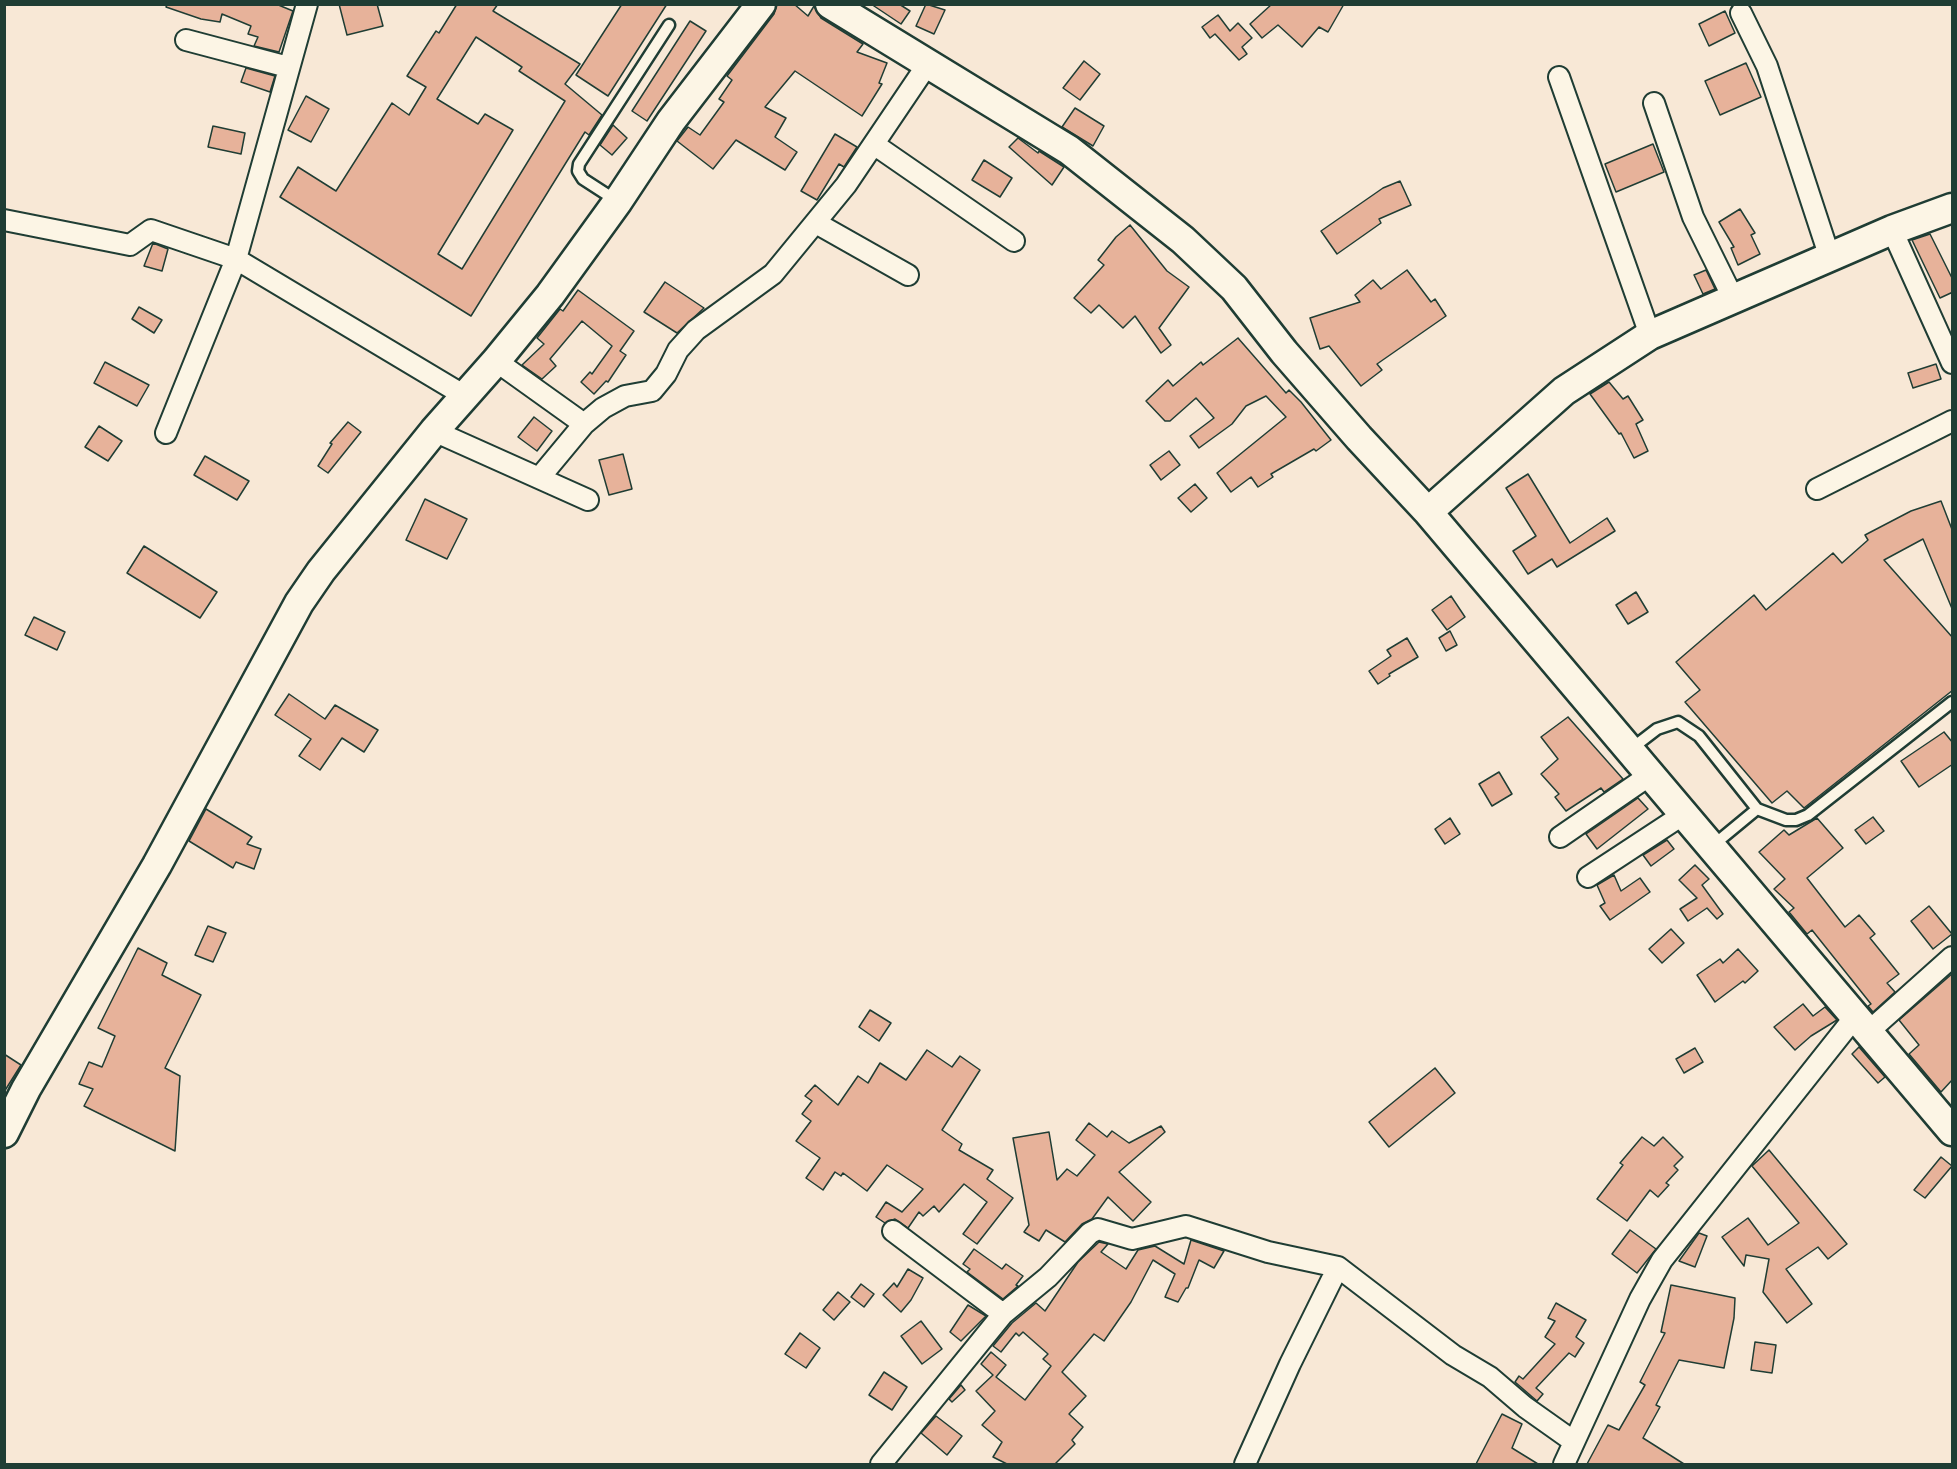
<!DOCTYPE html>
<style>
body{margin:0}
#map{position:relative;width:1957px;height:1469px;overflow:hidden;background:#f8e8d6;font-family:Sriracha,sans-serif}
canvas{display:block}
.frame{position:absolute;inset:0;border:6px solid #1f3d34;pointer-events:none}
</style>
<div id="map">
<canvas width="1957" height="1469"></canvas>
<div class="frame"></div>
</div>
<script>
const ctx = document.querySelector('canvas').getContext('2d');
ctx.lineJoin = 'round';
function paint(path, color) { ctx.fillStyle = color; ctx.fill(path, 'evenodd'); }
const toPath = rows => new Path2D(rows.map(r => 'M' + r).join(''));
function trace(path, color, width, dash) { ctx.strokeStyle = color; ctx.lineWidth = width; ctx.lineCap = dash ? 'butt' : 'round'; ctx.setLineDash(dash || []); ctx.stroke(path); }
const building = toPath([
 [167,4,276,4,293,11,279,52,254,46,258,37,248,34,251,26,222,14,220,22,201,19,166,7,167,4],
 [339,4,377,4,383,26,347,35,339,4],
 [457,4,498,4,493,11,580,64,565,84,602,115,589,135,585,132,471,316,280,197,298,167,336,191,392,103,409,115,426,87,407,76,436,31,439,33,457,4],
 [476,37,522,67,519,71,565,101,462,269,438,254,513,130,485,114,478,124,437,99,476,37],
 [622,4,667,4,608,96,576,75,622,4],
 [777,4,794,4,808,16,814,6,821,18,863,44,857,52,887,63,879,83,882,84,862,116,795,71,765,107,786,118,775,137,797,152,785,170,736,140,713,169,677,141,688,127,700,135,724,102,719,99,732,80,727,76,774,14,777,4],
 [871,4,899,4,910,11,901,24,871,4],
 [926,4,945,10,934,34,916,26,926,4],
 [1272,4,1344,4,1328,32,1319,27,1302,47,1278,25,1262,38,1250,24,1272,4],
 [1725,11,1735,33,1709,46,1699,24,1725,11],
 [1218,15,1230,31,1238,23,1252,38,1242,47,1247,54,1239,60,1215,34,1210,38,1202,27,1218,15],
 [690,21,706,31,647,121,632,111,690,21],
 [1084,61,1100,74,1080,100,1063,88,1084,61],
 [1746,63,1761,97,1720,115,1705,81,1746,63],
 [246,68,275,76,270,92,241,82,246,68],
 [306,96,329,109,311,142,288,130,306,96],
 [1075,108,1104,126,1093,146,1062,127,1075,108],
 [613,125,627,138,612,155,600,145,613,125],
 [213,126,245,133,241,154,208,147,213,126],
 [835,134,857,147,844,167,839,164,817,200,801,191,835,134],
 [1018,138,1038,153,1039,151,1064,167,1052,185,1009,147,1018,138],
 [1653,144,1664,172,1616,192,1605,164,1653,144],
 [984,160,1012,178,1000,197,972,180,984,160],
 [1400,181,1411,205,1379,219,1381,223,1337,254,1321,231,1383,188,1400,181],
 [1740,209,1755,233,1751,235,1760,254,1738,265,1731,248,1734,247,1719,222,1740,209],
 [1130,225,1167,271,1189,287,1159,328,1171,345,1161,353,1135,316,1123,328,1099,305,1091,313,1074,298,1104,265,1098,260,1116,237,1130,225],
 [1930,234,1953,280,1953,292,1940,298,1912,240,1930,234],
 [153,243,168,249,162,271,144,266,153,243],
 [1407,270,1431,302,1435,299,1446,316,1377,364,1382,370,1361,386,1329,346,1320,349,1310,318,1360,302,1355,295,1373,280,1381,289,1407,270],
 [1706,270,1715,289,1703,294,1694,275,1706,270],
 [665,282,704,308,677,333,644,312,665,282],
 [578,290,634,331,620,351,626,355,608,382,606,381,594,394,581,382,590,372,592,374,612,346,582,321,550,359,556,366,542,379,522,365,544,344,537,338,560,309,563,311,578,290],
 [139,307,162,320,154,333,132,319,139,307],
 [1238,338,1286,393,1289,390,1301,402,1331,440,1316,451,1314,449,1271,474,1273,477,1258,487,1251,477,1231,492,1217,473,1286,417,1266,396,1246,406,1232,424,1199,448,1190,436,1214,418,1196,398,1170,421,1165,421,1146,401,1168,380,1173,386,1201,362,1203,365,1238,338],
 [105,362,149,385,137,406,94,383,105,362],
 [1936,364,1941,379,1913,388,1908,373,1936,364],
 [1609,382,1623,399,1628,396,1643,420,1636,424,1648,451,1634,458,1621,433,1619,434,1590,394,1609,382],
 [534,417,552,431,537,451,518,437,534,417],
 [348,422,361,432,328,473,318,466,332,444,330,443,348,422],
 [99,426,122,441,108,461,85,447,99,426],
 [1169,451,1180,465,1161,480,1150,465,1169,451],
 [623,454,632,489,609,495,599,460,623,454],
 [205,456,249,481,237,500,194,475,205,456],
 [1528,474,1570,543,1607,518,1615,531,1557,567,1552,559,1528,574,1513,551,1536,536,1506,488,1528,474],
 [1195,484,1207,498,1191,512,1178,498,1195,484],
 [425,499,467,519,447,559,406,540,425,499],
 [1941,501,1953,532,1953,611,1923,539,1884,560,1953,638,1953,690,1804,808,1787,791,1772,803,1685,702,1700,690,1676,662,1754,595,1766,610,1833,553,1842,563,1868,540,1865,535,1911,511,1941,501],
 [144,546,217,592,200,618,127,573,144,546],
 [1636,592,1648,612,1628,624,1616,605,1636,592],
 [1451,596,1465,617,1447,630,1432,610,1451,596],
 [34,617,65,632,57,650,25,635,34,617],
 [1450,631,1457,645,1446,651,1439,638,1450,631],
 [1407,638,1418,657,1389,674,1390,676,1378,684,1369,671,1391,656,1387,650,1407,638],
 [289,694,325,719,335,705,378,730,364,752,342,738,320,770,299,756,311,739,275,715,289,694],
 [1568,717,1623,779,1604,792,1601,788,1566,811,1555,797,1559,794,1541,774,1558,759,1541,737,1568,717],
 [1944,732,1953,743,1953,764,1919,787,1901,761,1944,732],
 [1499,772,1512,794,1492,806,1479,784,1499,772],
 [1638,798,1648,809,1597,849,1586,834,1638,798],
 [206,809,252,837,247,844,261,849,254,869,236,862,233,868,189,841,206,809],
 [1873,817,1884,831,1866,844,1855,830,1873,817],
 [1450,818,1460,834,1445,844,1435,829,1450,818],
 [1817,818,1843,848,1807,878,1845,927,1859,915,1875,934,1870,938,1899,974,1887,983,1895,992,1873,1012,1868,1006,1871,1004,1812,930,1807,934,1789,912,1794,908,1774,889,1785,879,1759,852,1784,830,1789,835,1817,818],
 [1667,840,1674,849,1651,866,1643,855,1667,840],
 [1695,865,1709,879,1702,885,1723,914,1717,919,1707,908,1688,921,1680,909,1697,898,1679,880,1695,865],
 [1614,875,1621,891,1640,878,1650,892,1610,920,1600,906,1605,903,1597,885,1614,875],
 [1929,906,1952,934,1933,949,1911,921,1929,906],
 [208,926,226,933,213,962,195,955,208,926],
 [1671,929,1684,943,1662,963,1649,949,1671,929],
 [138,948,167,963,162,975,201,995,165,1068,180,1076,175,1151,84,1106,93,1089,79,1084,89,1062,102,1067,115,1036,98,1028,138,948],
 [1738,949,1758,971,1745,983,1743,981,1715,1002,1697,975,1720,959,1723,963,1738,949],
 [1953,973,1953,1079,1941,1092,1909,1054,1919,1045,1899,1020,1953,973],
 [1803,1004,1813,1016,1825,1007,1837,1020,1811,1036,1795,1050,1774,1027,1803,1004],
 [870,1010,891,1023,879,1041,859,1027,870,1010],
 [1859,1047,1885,1077,1878,1083,1852,1054,1859,1047],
 [1695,1048,1703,1062,1684,1073,1676,1059,1695,1048],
 [927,1050,952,1067,960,1056,980,1070,942,1130,962,1144,959,1150,993,1170,987,1179,1013,1198,977,1244,963,1234,987,1202,964,1184,939,1212,934,1206,923,1216,919,1212,908,1228,895,1219,885,1223,876,1217,886,1202,902,1212,923,1189,887,1165,867,1191,843,1173,841,1176,835,1172,823,1190,806,1178,820,1158,796,1141,811,1121,802,1114,812,1101,805,1096,815,1085,838,1105,858,1076,868,1083,880,1063,906,1080,927,1050],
 [4,1054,21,1065,4,1092,4,1054],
 [1435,1068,1455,1093,1389,1147,1369,1122,1435,1068],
 [1089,1123,1107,1137,1112,1131,1129,1143,1161,1126,1165,1132,1119,1172,1151,1202,1133,1221,1108,1197,1092,1219,1082,1224,1065,1242,1046,1230,1039,1241,1024,1232,1029,1225,1013,1138,1049,1132,1057,1180,1067,1169,1077,1176,1095,1155,1076,1140,1089,1123],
 [1642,1137,1654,1146,1663,1137,1683,1157,1674,1166,1678,1170,1666,1183,1669,1185,1658,1197,1650,1190,1627,1221,1597,1199,1623,1165,1620,1163,1642,1137],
 [1769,1150,1847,1244,1828,1259,1818,1247,1786,1269,1812,1304,1787,1323,1763,1292,1769,1259,1746,1255,1744,1266,1722,1237,1748,1218,1768,1245,1799,1223,1752,1166,1769,1150],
 [1941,1157,1952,1166,1925,1198,1914,1190,1941,1157],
 [1630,1230,1656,1249,1637,1273,1612,1254,1630,1230],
 [1699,1233,1707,1236,1695,1267,1679,1261,1699,1233],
 [1191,1240,1224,1251,1214,1268,1199,1260,1188,1288,1186,1288,1178,1302,1165,1297,1175,1274,1153,1260,1131,1302,1104,1341,1094,1334,1062,1372,1086,1396,1069,1414,1083,1427,1072,1440,1075,1444,1055,1464,1007,1464,993,1457,1002,1442,982,1425,995,1411,976,1391,993,1375,981,1364,991,1352,1006,1365,996,1377,1025,1400,1051,1366,1043,1359,1048,1354,1023,1332,1019,1336,1016,1333,1001,1352,993,1346,1012,1323,1036,1303,1045,1311,1078,1262,1099,1242,1108,1244,1101,1252,1126,1269,1138,1250,1155,1246,1184,1264,1191,1240],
 [974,1249,1002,1269,1006,1264,1023,1276,1016,1285,1018,1286,1003,1299,967,1272,970,1269,963,1264,974,1249],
 [908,1269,923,1278,911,1300,901,1312,883,1295,894,1283,897,1287,908,1269],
 [861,1284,874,1294,864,1307,851,1297,861,1284],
 [1671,1285,1735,1298,1734,1318,1724,1368,1679,1360,1656,1405,1660,1407,1643,1438,1684,1464,1587,1464,1608,1425,1619,1430,1645,1385,1640,1382,1665,1333,1661,1332,1671,1285],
 [838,1292,850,1302,834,1320,823,1310,838,1292],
 [1556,1303,1586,1320,1576,1337,1584,1343,1575,1357,1569,1353,1536,1388,1543,1394,1537,1401,1515,1382,1519,1376,1523,1379,1555,1344,1545,1337,1555,1321,1548,1318,1556,1303],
 [968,1305,986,1316,961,1341,950,1332,968,1305],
 [921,1321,942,1349,922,1364,901,1336,921,1321],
 [800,1333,820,1348,806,1368,785,1354,800,1333],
 [1755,1342,1776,1345,1772,1373,1751,1370,1755,1342],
 [884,1372,907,1387,892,1410,869,1395,884,1372],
 [961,1385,965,1390,952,1402,949,1399,961,1385],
 [1502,1414,1522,1424,1512,1448,1538,1464,1476,1464,1502,1414],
 [936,1416,962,1436,947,1455,921,1433,936,1416]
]);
paint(building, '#e7b29a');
trace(building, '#1f3d34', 1.5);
const lane = toPath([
 [617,201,583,179,578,171,579,164,669,25],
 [1631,749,1657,729,1678,722,1699,736,1757,809],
 [1711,847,1757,809,1786,820,1796,820,1808,815,1952,702]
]);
const street = toPath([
 [1741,13,1767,66,1830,258],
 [186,40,288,67],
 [1559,77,1650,335],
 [1654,103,1693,217,1733,298],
 [875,145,1014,241],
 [4,220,130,245,151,230,236,259,465,396],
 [816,223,908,275],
 [1892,230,1952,363],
 [496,361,584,424],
 [434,431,588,500],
 [166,433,236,259,307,4],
 [540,477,584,424,603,408,625,396,652,391,666,374,678,350,696,330,773,274,846,185,927,65],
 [1817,489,1952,421],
 [1560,837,1650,775],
 [1588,877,1684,814],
 [1867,1033,1952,957],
 [893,1231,1003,1314],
 [881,1464,1003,1314,1048,1277,1090,1233,1098,1229,1132,1239,1186,1226,1268,1252,1338,1267,1453,1355,1490,1377,1525,1407,1573,1441],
 [1245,1464,1290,1364,1338,1267],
 [1564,1464,1640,1299,1662,1260,1854,1018]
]);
const secondary = toPath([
 [830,4,1069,150,1183,240,1234,288,1284,352,1359,438,1428,512,1952,1131],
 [1428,512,1564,391,1650,335,1892,230,1952,208],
 [4,1133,26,1089,157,865,299,603,321,571,434,431,496,361,550,295,618,201,671,121,761,4]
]);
trace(lane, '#1f3d34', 15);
trace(street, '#1f3d34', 24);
trace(secondary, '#1f3d34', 33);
trace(lane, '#fcf5e5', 10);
trace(street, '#fcf5e5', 20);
trace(secondary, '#fcf5e5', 28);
</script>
